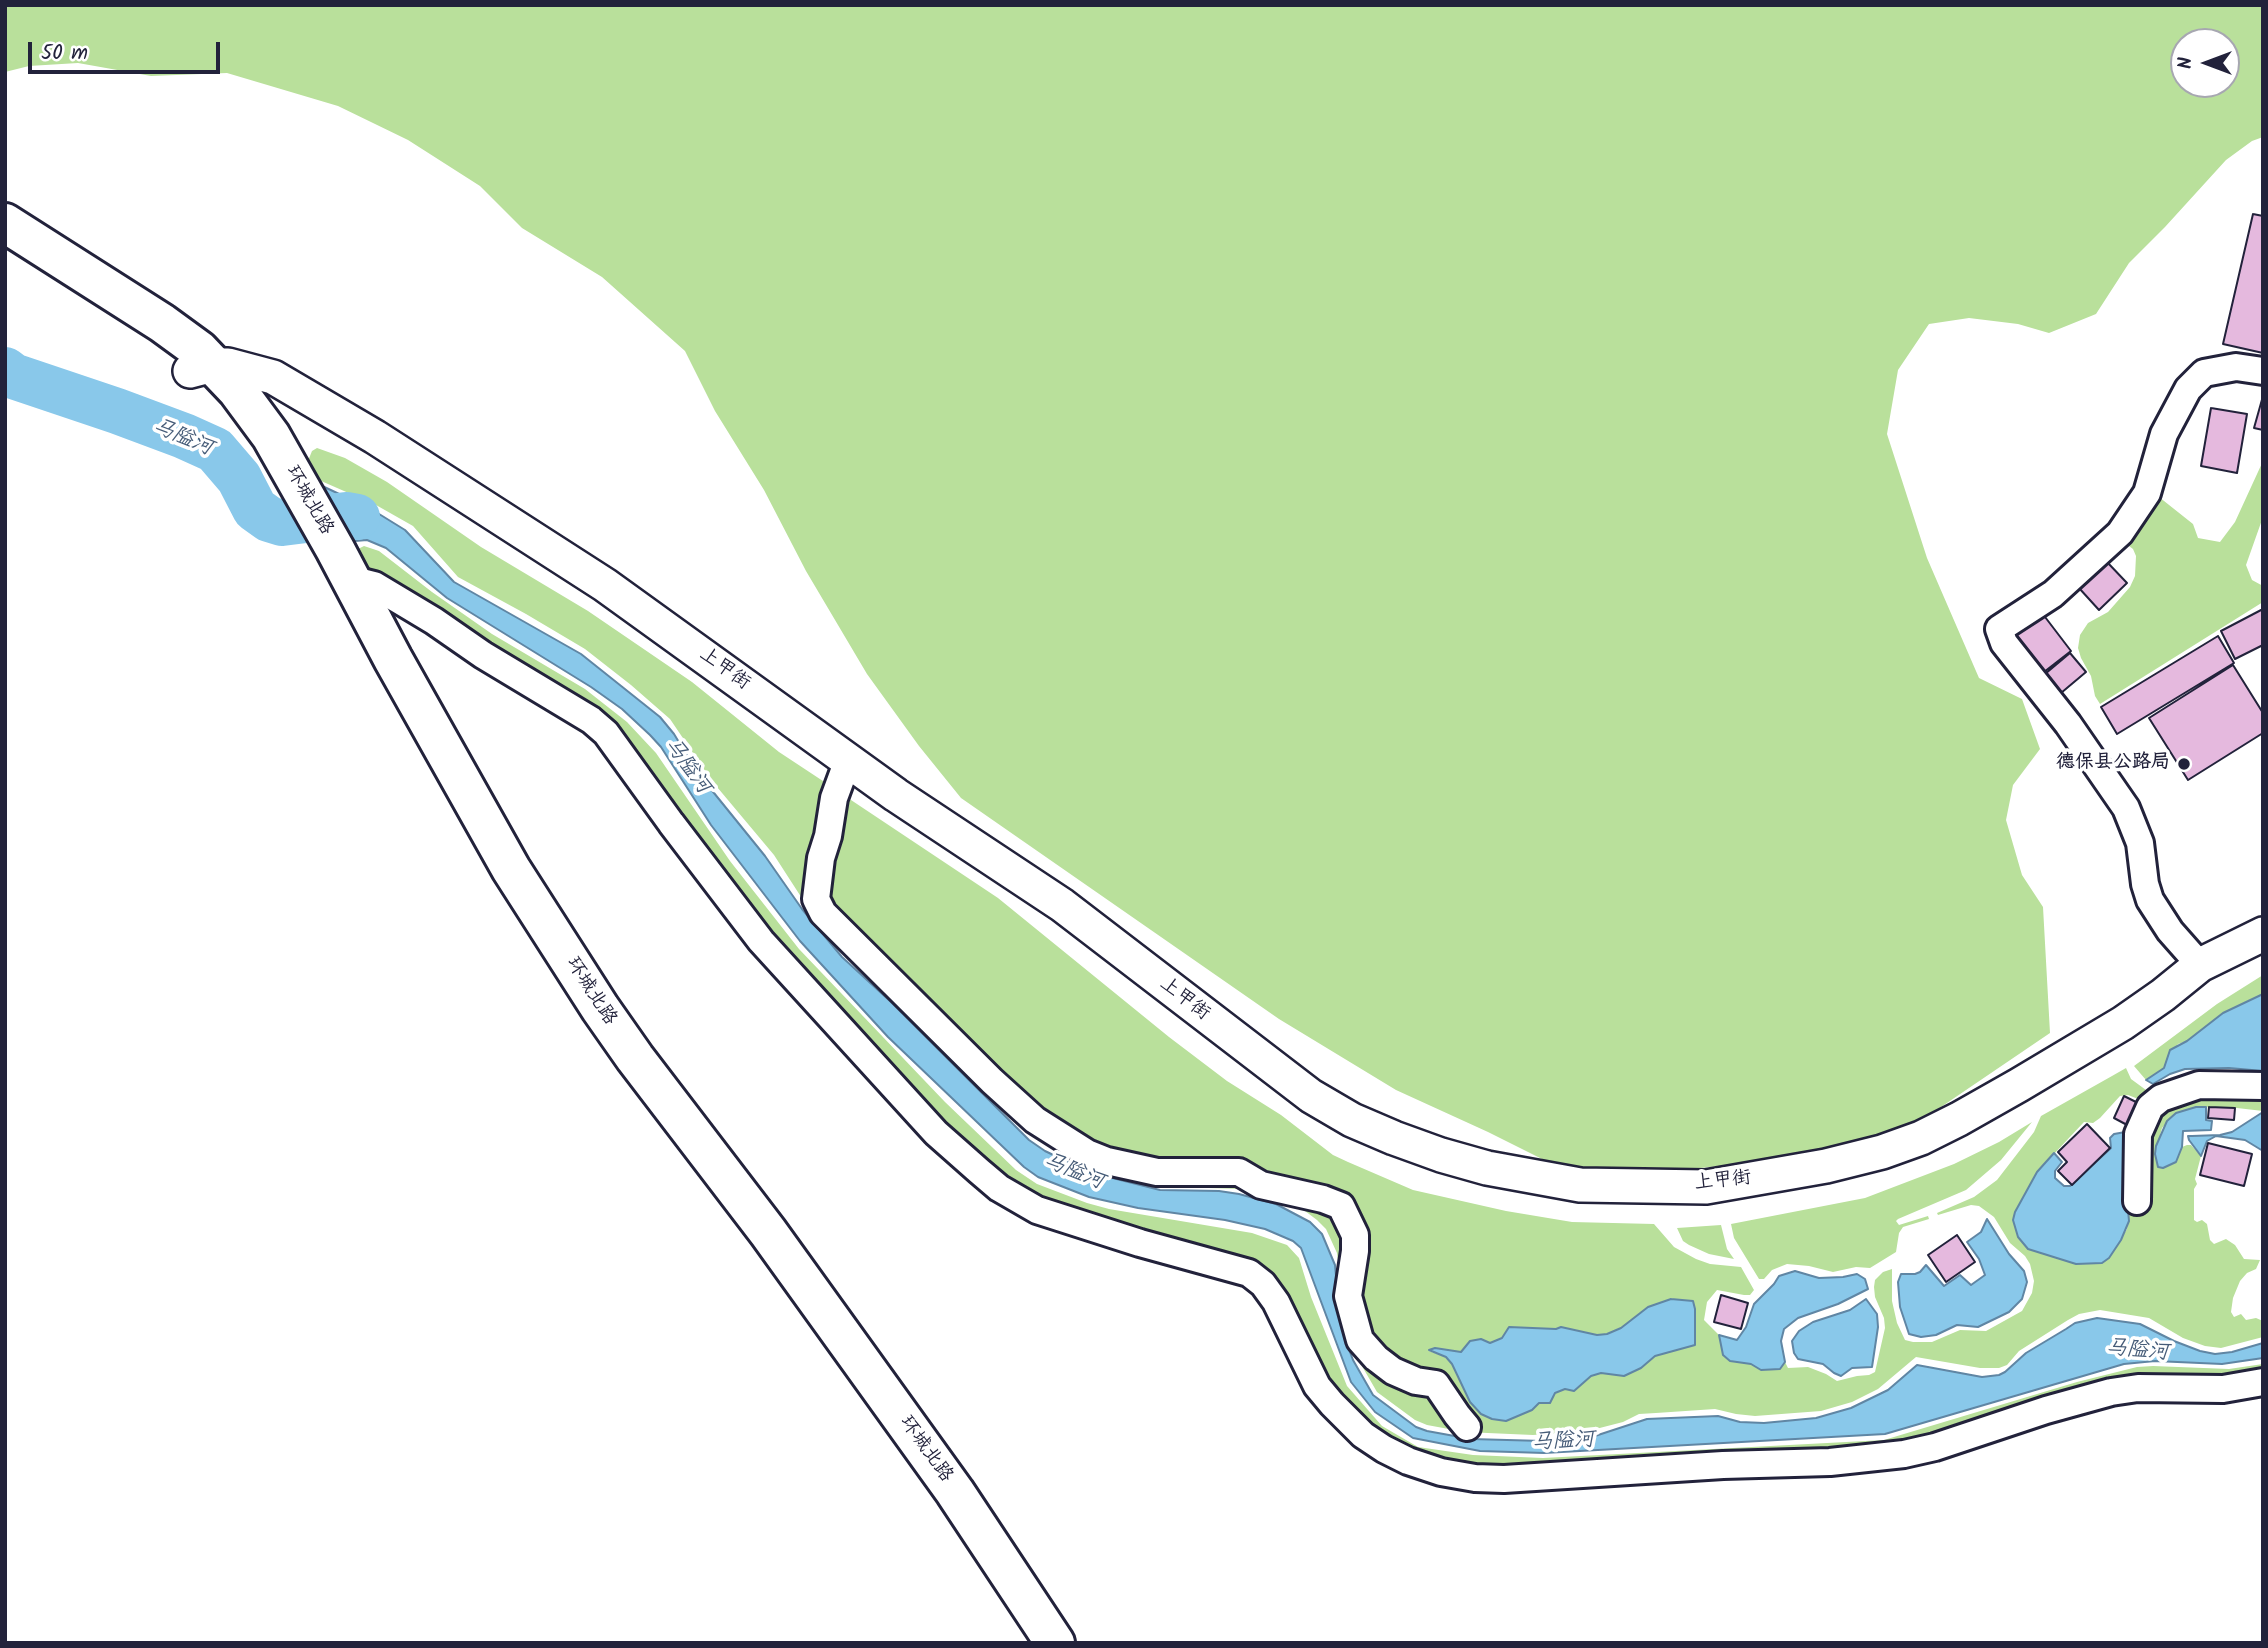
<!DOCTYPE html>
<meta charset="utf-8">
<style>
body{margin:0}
#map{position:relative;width:2268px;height:1648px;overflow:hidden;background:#fff;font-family:Kalam,sans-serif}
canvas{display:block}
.frame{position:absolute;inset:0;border:7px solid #22223b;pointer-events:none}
.north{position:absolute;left:2170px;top:28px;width:70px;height:70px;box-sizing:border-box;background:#fff;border:2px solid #a7a7b1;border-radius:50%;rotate:270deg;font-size:19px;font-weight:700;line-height:28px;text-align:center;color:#22223b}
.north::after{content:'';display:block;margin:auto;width:24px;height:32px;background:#22223b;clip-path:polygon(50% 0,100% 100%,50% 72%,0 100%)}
.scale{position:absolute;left:28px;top:42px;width:192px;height:32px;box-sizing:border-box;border:4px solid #22223b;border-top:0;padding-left:9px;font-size:21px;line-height:24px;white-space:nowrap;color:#22223b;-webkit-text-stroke:5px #fff;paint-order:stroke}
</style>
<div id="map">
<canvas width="2268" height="1648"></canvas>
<div class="frame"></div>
<div class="north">N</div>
<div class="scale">50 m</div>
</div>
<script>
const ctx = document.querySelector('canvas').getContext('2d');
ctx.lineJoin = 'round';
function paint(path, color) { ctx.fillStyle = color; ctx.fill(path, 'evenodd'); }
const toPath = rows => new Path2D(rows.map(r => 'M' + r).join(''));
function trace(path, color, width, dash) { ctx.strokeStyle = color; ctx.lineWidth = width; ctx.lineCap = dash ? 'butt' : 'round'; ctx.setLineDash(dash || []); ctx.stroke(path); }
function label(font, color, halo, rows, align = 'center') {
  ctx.font = font + ' Kalam,"LXGW WenKai TC",sans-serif'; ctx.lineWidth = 7; ctx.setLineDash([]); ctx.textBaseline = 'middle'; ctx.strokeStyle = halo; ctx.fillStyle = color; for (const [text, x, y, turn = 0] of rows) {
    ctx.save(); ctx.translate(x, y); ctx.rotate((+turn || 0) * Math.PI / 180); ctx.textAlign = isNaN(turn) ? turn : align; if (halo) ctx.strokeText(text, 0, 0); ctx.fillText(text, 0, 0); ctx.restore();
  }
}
paint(toPath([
 [5,5,2263,5,2263,137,2252,141,2226,160,2165,227,2129,263,2096,314,2049,333,2018,324,1969,318,1929,324,1898,370,1887,434,1927,558,1979,678,2022,699,2040,749,2013,785,2006,820,2022,875,2043,907,2050,1033,1913,1126,1837,1149,1760,1162,1670,1171,1610,1173,1550,1163,1488,1132,1396,1090,1279,1019,961,798,919,746,867,674,806,571,764,490,715,411,685,351,602,277,522,228,480,186,408,140,338,106,227,73,151,76,78,63,29,66,5,72],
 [2184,42,2226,42,2226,84,2184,84],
 [317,448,345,458,387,482,481,547,588,611,692,682,779,752,829,785,832,793,818,855,813,894,818,912,1030,1121,1096,1161,1154,1174,1237,1177,1257,1188,1324,1203,1340,1212,1352,1240,1346,1287,1346,1303,1347,1314,1357,1342,1378,1365,1388,1372,1407,1381,1432,1386,1445,1401,1453,1417,1465,1429,1469,1431,1471,1428,1439,1382,1417,1378,1391,1366,1373,1352,1363,1338,1352,1298,1360,1236,1357,1225,1346,1206,1326,1196,1262,1182,1243,1170,1235,1168,1157,1168,1087,1149,1037,1118,995,1079,831,918,824,910,819,894,825,855,839,795,842,794,998,898,1169,1037,1227,1081,1281,1115,1333,1155,1348,1162,1413,1190,1506,1211,1572,1222,1654,1224,1674,1247,1696,1259,1710,1264,1741,1267,1754,1290,1750,1295,1744,1295,1717,1290,1707,1302,1704,1320,1719,1335,1723,1355,1730,1361,1751,1364,1761,1370,1780,1369,1785,1362,1788,1368,1808,1367,1826,1374,1837,1381,1857,1376,1869,1375,1875,1372,1885,1328,1884,1318,1875,1297,1874,1287,1875,1280,1883,1272,1892,1269,1892,1301,1897,1323,1905,1340,1913,1342,1932,1342,1960,1330,1986,1331,2022,1311,2032,1293,2034,1281,2030,1264,2025,1256,2010,1243,1994,1217,1979,1206,1971,1205,1938,1215,1937,1213,1974,1197,1997,1180,2034,1132,2041,1116,2112,1076,2126,1068,2131,1079,2146,1090,2148,1094,2146,1102,2128,1095,2120,1096,2100,1118,2093,1123,2084,1122,2037,1172,2015,1212,2013,1220,2018,1237,2028,1249,2076,1264,2102,1263,2109,1258,2127,1229,2131,1194,2135,1207,2143,1205,2148,1135,2156,1117,2173,1102,2197,1092,2263,1093,2263,1111,2237,1108,2196,1107,2176,1113,2162,1128,2155,1154,2158,1167,2163,1168,2176,1162,2182,1147,2187,1145,2191,1145,2201,1156,2195,1179,2197,1184,2194,1189,2194,1220,2197,1222,2202,1220,2207,1224,2210,1240,2214,1244,2226,1239,2235,1245,2244,1259,2260,1260,2256,1269,2247,1273,2240,1281,2233,1298,2231,1312,2234,1317,2241,1314,2246,1320,2256,1318,2263,1321,2263,1337,2221,1348,2205,1346,2183,1338,2149,1318,2100,1310,2079,1314,2068,1320,2019,1351,2007,1365,1999,1368,1980,1368,1916,1357,1878,1389,1852,1402,1821,1411,1755,1416,1736,1414,1715,1409,1656,1413,1639,1414,1623,1422,1588,1431,1533,1435,1465,1432,1427,1425,1415,1420,1377,1392,1355,1354,1345,1321,1337,1253,1326,1229,1317,1220,1297,1205,1243,1189,1174,1187,1095,1169,1040,1141,837,942,805,903,774,855,712,781,670,719,631,685,585,649,526,614,458,577,413,526,376,505,312,477,308,461,312,451],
 [1671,1299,1693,1301,1695,1309,1694,1345,1655,1356,1641,1368,1624,1376,1601,1373,1591,1376,1574,1391,1565,1389,1555,1393,1550,1403,1539,1403,1532,1410,1506,1421,1492,1419,1481,1414,1470,1402,1452,1364,1446,1357,1429,1351,1435,1348,1453,1352,1461,1352,1470,1341,1481,1339,1490,1343,1503,1338,1509,1327,1556,1329,1561,1327,1597,1335,1607,1334,1621,1328,1648,1307],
 [2263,461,2263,517,2246,565,2252,580,2263,586,2263,602,2100,704,2095,696,2091,676,2081,658,2078,648,2080,635,2088,623,2108,612,2130,587,2135,576,2136,556,2133,549,2129,546,2120,547,2152,513,2159,497,2193,524,2198,538,2220,542,2235,522],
 [364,546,379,551,432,592,492,634,585,689,627,722,656,753,730,861,799,949,945,1102,1016,1170,1037,1184,1087,1203,1109,1209,1252,1233,1287,1245,1299,1258,1311,1297,1347,1386,1382,1426,1418,1447,1473,1455,1543,1458,1884,1440,2077,1382,2137,1367,2153,1366,2229,1369,2263,1364,2263,1373,1966,1427,1876,1449,1476,1469,1385,1442,1329,1382,1290,1302,1269,1269,1246,1258,1177,1242,1031,1196,974,1154,830,1008,645,774,370,575,352,552],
 [2263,975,2263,994,2223,1013,2187,1041,2178,1044,2164,1068,2146,1080,2134,1066,2217,1004],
 [2032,1122,2001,1160,1966,1190,1898,1219,1896,1221,1899,1225,1928,1216,1929,1219,1903,1227,1899,1233,1896,1252,1870,1268,1856,1267,1833,1272,1809,1266,1787,1264,1772,1270,1764,1279,1759,1279,1734,1238,1731,1224,1865,1198,1954,1164,1999,1142],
 [1721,1225,1727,1249,1734,1259,1709,1254,1689,1245,1683,1241,1677,1228]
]), '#b9e09b');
const water = toPath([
 [318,484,371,509,405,530,454,582,581,654,660,717,674,734,697,772,765,856,802,909,842,957,891,1002,1029,1140,1045,1151,1089,1172,1160,1190,1219,1191,1239,1194,1276,1204,1310,1222,1322,1234,1335,1265,1339,1309,1344,1336,1353,1360,1373,1395,1416,1427,1427,1431,1471,1439,1543,1441,1595,1436,1647,1419,1718,1416,1740,1422,1764,1423,1816,1418,1851,1408,1888,1390,1917,1365,1982,1377,1999,1375,2005,1372,2026,1353,2066,1329,2075,1323,2097,1318,2140,1324,2174,1341,2200,1351,2215,1354,2232,1352,2263,1343,2263,1358,2222,1364,2155,1361,2124,1364,1885,1434,1544,1453,1480,1451,1413,1438,1375,1412,1351,1382,1301,1248,1293,1241,1265,1229,1225,1220,1138,1208,1089,1197,1038,1177,1024,1167,888,1037,800,941,711,825,661,747,650,735,622,709,591,687,447,598,386,548,367,540,355,541,318,484],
 [2263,994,2263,1071,2229,1068,2185,1069,2170,1074,2153,1084,2146,1080,2164,1068,2170,1050,2187,1041,2223,1013,2263,994],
 [2196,1107,2206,1107,2206,1120,2212,1121,2211,1130,2183,1131,2182,1147,2176,1162,2163,1168,2158,1167,2155,1154,2156,1146,2167,1121,2176,1113,2196,1107],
 [2263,1112,2263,1151,2245,1140,2216,1136,2207,1141,2201,1156,2189,1140,2188,1136,2192,1136,2220,1135,2232,1132,2263,1112],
 [2131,1131,2124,1143,2123,1152,2129,1221,2121,1240,2109,1258,2102,1263,2076,1264,2028,1249,2018,1237,2013,1220,2015,1212,2037,1172,2054,1153,2062,1162,2055,1171,2055,1178,2064,1186,2070,1186,2111,1148,2110,1138,2114,1134,2131,1131],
 [1987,1219,2009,1254,2024,1271,2027,1282,2022,1299,2009,1312,1978,1327,1957,1325,1936,1335,1921,1337,1909,1334,1900,1307,1898,1282,1901,1274,1915,1274,1920,1272,1926,1265,1944,1286,1960,1275,1971,1285,1985,1275,1979,1259,1967,1242,1981,1232,1987,1219],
 [1795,1271,1819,1278,1843,1277,1857,1274,1865,1279,1868,1289,1838,1304,1798,1318,1784,1329,1781,1341,1785,1362,1780,1369,1761,1370,1751,1364,1730,1361,1723,1355,1719,1335,1737,1340,1746,1327,1754,1304,1774,1284,1779,1276,1795,1271],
 [1671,1299,1693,1301,1695,1309,1695,1345,1655,1356,1641,1368,1624,1376,1601,1373,1591,1376,1574,1391,1565,1389,1555,1393,1550,1403,1539,1403,1532,1410,1506,1421,1492,1419,1481,1414,1470,1402,1452,1364,1446,1357,1429,1350,1435,1348,1461,1352,1470,1341,1481,1339,1490,1343,1502,1338,1509,1327,1556,1329,1561,1327,1597,1335,1607,1334,1621,1328,1648,1307,1671,1299],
 [1866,1299,1877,1314,1878,1327,1872,1367,1852,1368,1841,1376,1834,1373,1823,1364,1798,1359,1794,1353,1792,1341,1799,1331,1813,1322,1850,1310,1866,1299]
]);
paint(water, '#89c8ea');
trace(water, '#6086a4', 2);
trace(toPath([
 [5,370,13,376,117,411,184,436,215,450,239,478,255,509,269,519,282,523,346,515,357,517]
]), '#89c8ea', 46);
const building = toPath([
 [2253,214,2263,216,2263,353,2223,344,2253,214],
 [2263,396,2263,430,2254,428,2263,396],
 [2211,408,2247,414,2237,473,2201,466,2211,408],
 [2107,562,2127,583,2099,610,2079,588,2107,562],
 [2263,609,2263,645,2235,659,2221,631,2263,609],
 [2042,613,2071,651,2044,672,2015,634,2042,613],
 [2218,636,2234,663,2117,734,2101,707,2218,636],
 [2070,653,2086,672,2061,693,2045,674,2070,653],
 [2233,665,2263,713,2263,733,2188,780,2149,718,2233,665],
 [2124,1096,2140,1104,2129,1126,2114,1118,2124,1096],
 [2209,1107,2235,1108,2234,1120,2208,1118,2209,1107],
 [2087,1124,2110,1148,2072,1185,2058,1171,2067,1162,2058,1152,2087,1124],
 [2208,1143,2252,1154,2244,1186,2200,1175,2208,1143],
 [1957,1235,1975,1262,1946,1282,1928,1255,1957,1235],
 [1721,1295,1748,1303,1741,1329,1714,1322,1721,1295]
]);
paint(building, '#e5b9de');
trace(building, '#22223b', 2);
const minor = toPath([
 [350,579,374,585,434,621,483,655,591,720,606,733,671,823,761,941,936,1133,979,1171,999,1188,1037,1210,1140,1243,1249,1273,1263,1284,1276,1302,1317,1386,1332,1404,1363,1435,1384,1449,1408,1461,1441,1472,1475,1478,1504,1479,1723,1465,1830,1462,1904,1454,1935,1447,2046,1410,2111,1392,2138,1388,2223,1389,2263,1382],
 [848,760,834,798,828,836,821,858,816,899,823,913,992,1081,1035,1120,1087,1153,1107,1161,1157,1172,1239,1172,1261,1185,1323,1199,1341,1206,1355,1235,1355,1251,1348,1296,1360,1340,1376,1358,1393,1371,1416,1381,1436,1384,1457,1415,1467,1427],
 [2200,965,2170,931,2150,900,2145,884,2140,843,2126,808,2068,724,2004,643,1999,629,2053,594,2120,533,2147,493,2164,434,2188,389,2204,373,2236,367,2263,371],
 [2137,1201,2138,1134,2150,1107,2161,1098,2199,1085,2263,1086]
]);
const tertiary = toPath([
 [190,371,213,365,228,365,273,377,375,437,605,585,896,795,1062,905,1311,1096,1352,1120,1394,1138,1441,1155,1487,1168,1580,1185,1706,1187,1826,1166,1882,1152,1921,1138,1959,1119,2019,1085,2123,1023,2163,995,2200,965,2263,934]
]);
const primary = toPath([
 [5,223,162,323,199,350,237,390,271,436,335,549,393,659,511,869,600,1008,635,1058,768,1232,955,1492,1055,1643]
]);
trace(minor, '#22223b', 32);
trace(tertiary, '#22223b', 38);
trace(primary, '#22223b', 44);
trace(minor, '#fff', 26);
trace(tertiary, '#fff', 33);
trace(primary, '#fff', 38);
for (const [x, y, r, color] of [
 [2184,764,7,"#22223b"]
]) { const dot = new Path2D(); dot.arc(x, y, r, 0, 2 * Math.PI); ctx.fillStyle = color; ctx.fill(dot); trace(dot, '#fff', 2.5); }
label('19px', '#22223b', '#fff', [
 ["环城北路",308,501,60],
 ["上甲街",724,670,36],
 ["环城北路",590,992,57],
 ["上甲街",1184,1000,38],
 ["上甲街",1723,1182,-6],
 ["环城北路",925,1450,54]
]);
label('bold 19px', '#22223b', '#fff', [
 ["德保县公路局",2170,764]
], 'right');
label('italic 21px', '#465c78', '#fff', [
 ["马隘河",182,439,23],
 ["马隘河",686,767,54],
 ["马隘河",1073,1173,22],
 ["马隘河",2137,1352,5],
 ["马隘河",1563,1443,-3]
]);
</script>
